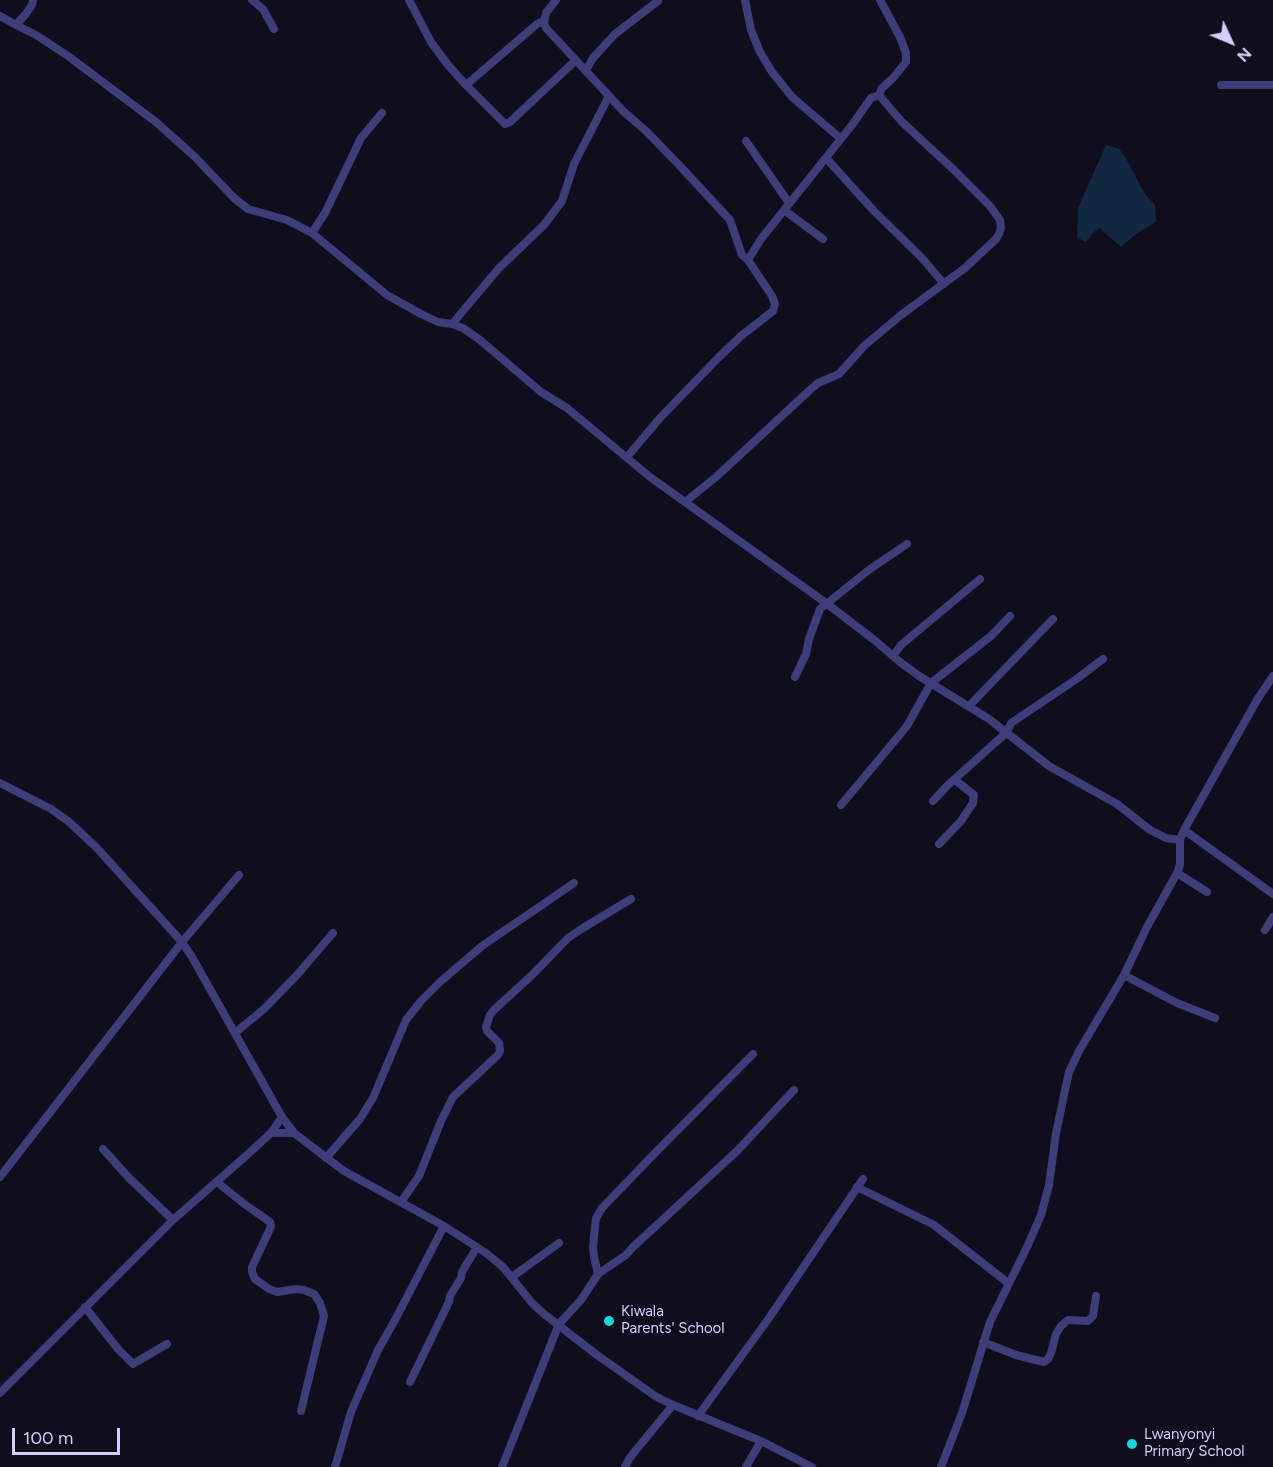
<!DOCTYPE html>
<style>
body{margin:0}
#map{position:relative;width:1273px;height:1467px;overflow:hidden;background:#100e1d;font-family:Figtree,sans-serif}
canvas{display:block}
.north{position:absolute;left:1201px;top:12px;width:60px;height:60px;-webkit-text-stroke:4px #100e1d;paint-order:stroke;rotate:134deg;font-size:16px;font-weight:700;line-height:24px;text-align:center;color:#d2cefb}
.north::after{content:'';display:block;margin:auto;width:21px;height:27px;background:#d2cefb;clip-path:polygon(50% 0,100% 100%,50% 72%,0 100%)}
.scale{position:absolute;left:12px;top:1428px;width:108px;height:27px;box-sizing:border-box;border:3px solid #d2cefb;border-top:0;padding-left:8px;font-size:18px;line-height:21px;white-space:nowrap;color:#d2cefb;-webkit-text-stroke:4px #100e1d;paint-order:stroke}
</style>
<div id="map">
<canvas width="1273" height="1467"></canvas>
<div class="north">N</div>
<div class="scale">100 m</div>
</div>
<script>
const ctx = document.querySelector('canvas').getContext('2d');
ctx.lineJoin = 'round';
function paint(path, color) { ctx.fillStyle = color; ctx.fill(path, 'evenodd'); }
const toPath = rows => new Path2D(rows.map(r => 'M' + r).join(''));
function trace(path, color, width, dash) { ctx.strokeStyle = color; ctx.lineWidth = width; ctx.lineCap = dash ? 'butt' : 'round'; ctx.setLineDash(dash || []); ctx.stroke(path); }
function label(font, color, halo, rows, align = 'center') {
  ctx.font = font + ' Figtree,sans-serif'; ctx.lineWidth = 4.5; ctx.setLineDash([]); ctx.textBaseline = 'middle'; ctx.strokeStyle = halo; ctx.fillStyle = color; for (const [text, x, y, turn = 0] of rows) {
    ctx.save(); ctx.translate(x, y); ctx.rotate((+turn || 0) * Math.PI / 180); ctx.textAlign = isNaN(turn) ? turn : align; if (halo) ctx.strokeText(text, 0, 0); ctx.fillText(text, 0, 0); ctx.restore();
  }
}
paint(toPath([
 [1106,145,1119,149,1124,155,1145,194,1155,205,1156,222,1136,234,1121,247,1107,235,1100,228,1094,232,1090,238,1085,242,1077,237,1078,208]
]), '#122742');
trace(toPath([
 [252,0,263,9,274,29],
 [409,0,431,42,448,65,466,85,505,124,510,122,576,60],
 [556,0,546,13,544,23,546,28,623,111,646,131,680,166,730,220,742,255,748,260,772,296,775,304,773,311,741,336,718,358,660,418,627,457],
 [745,0,751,30,760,52,772,72,792,97,840,138],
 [0,16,16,25,36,35,68,56,156,122,195,157,234,198,248,209,287,220,312,233,387,295,421,314,438,322,452,324,463,328,480,340,541,392,567,408,650,477,826,603,873,639,900,662,919,676,989,719,1049,766,1117,804,1150,830,1166,838,1180,840],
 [16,25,25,15,32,5,33,0],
 [586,70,593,58,615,34,658,1],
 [466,85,537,24,543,21,544,23],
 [1221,85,1273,85],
 [746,141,789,203],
 [826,158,874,211,922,258,944,284],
 [784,210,823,239],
 [312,233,325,213,361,138,382,113],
 [748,260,761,239,852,125,871,98,879,95,882,88,893,78,906,62,906,53,900,37,880,0],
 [452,324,499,268,544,225,562,201,574,164,609,96],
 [685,502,716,477,812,388,818,383,839,374,864,346,901,315,965,268,996,239,999,234,1001,228,1000,220,990,206,954,170,902,122,879,95],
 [893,656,901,645,980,579],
 [795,677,806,654,809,639,820,609,870,569,907,544],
 [969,706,1053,619],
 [0,783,51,809,68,821,96,847,182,942,192,957,282,1117,294,1133,344,1171,444,1226,486,1253,503,1267,532,1303,544,1314,597,1355,655,1396,673,1405,761,1441,812,1467],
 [933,801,948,785,1007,732,1011,723,1078,678,1103,659],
 [841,805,907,726,931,683,991,636,1010,616],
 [1184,830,1273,894],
 [939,844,961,821,973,803,974,795,955,780],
 [1177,873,1207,892],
 [1265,930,1273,917],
 [1124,975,1177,1003,1215,1018],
 [235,1033,265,1008,297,975,333,933],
 [271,1133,294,1133],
 [103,1149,129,1178,173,1220],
 [326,1158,360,1119,373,1098,406,1020,421,1001,440,982,482,946,574,883],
 [0,1177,182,942,239,875],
 [217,1182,243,1203,270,1222,271,1226,269,1231,252,1267,252,1272,255,1279,269,1289,277,1292,296,1289,304,1290,314,1294,320,1303,324,1316,301,1411],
 [857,1187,934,1225,1008,1283],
 [401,1202,419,1176,441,1121,453,1097,498,1055,500,1051,499,1043,487,1031,486,1027,490,1015,494,1010,532,975,568,938,583,928,631,899],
 [598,1274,626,1255,632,1248,737,1151,794,1090],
 [512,1277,559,1243],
 [85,1307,118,1349,133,1364,167,1344],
 [983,1342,1016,1355,1044,1362,1048,1359,1051,1353,1056,1334,1061,1326,1068,1320,1088,1321,1093,1316,1096,1296],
 [410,1382,449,1302,450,1296,461,1278,462,1272,477,1247],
 [0,1393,173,1220,248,1154,271,1133,282,1117],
 [698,1416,769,1318,863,1179],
 [335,1467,351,1412,378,1350,395,1320,444,1226],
 [502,1467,559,1324,581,1300,598,1274,594,1257,593,1247,596,1218,602,1208,656,1152,753,1054],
 [625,1467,629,1459,636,1450,673,1405],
 [746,1467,761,1441],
 [941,1467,962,1413,990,1322,1028,1245,1041,1215,1049,1185,1056,1133,1069,1072,1079,1051,1124,975,1147,927,1177,873,1180,865,1180,840,1184,830,1257,700,1273,676]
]), '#3d3d79', 8);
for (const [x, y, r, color] of [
 [609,1321,6,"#13d6e2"],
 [1132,1444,6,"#13d6e2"]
]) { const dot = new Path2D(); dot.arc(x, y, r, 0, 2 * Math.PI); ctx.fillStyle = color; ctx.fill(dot); trace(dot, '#100e1d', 2); }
label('15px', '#d2cefb', '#100e1d', [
 ["Kiwala",621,1312],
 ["Parents' School",621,1329],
 ["Lwanyonyi",1144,1435],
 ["Primary School",1144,1452]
], 'left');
</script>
